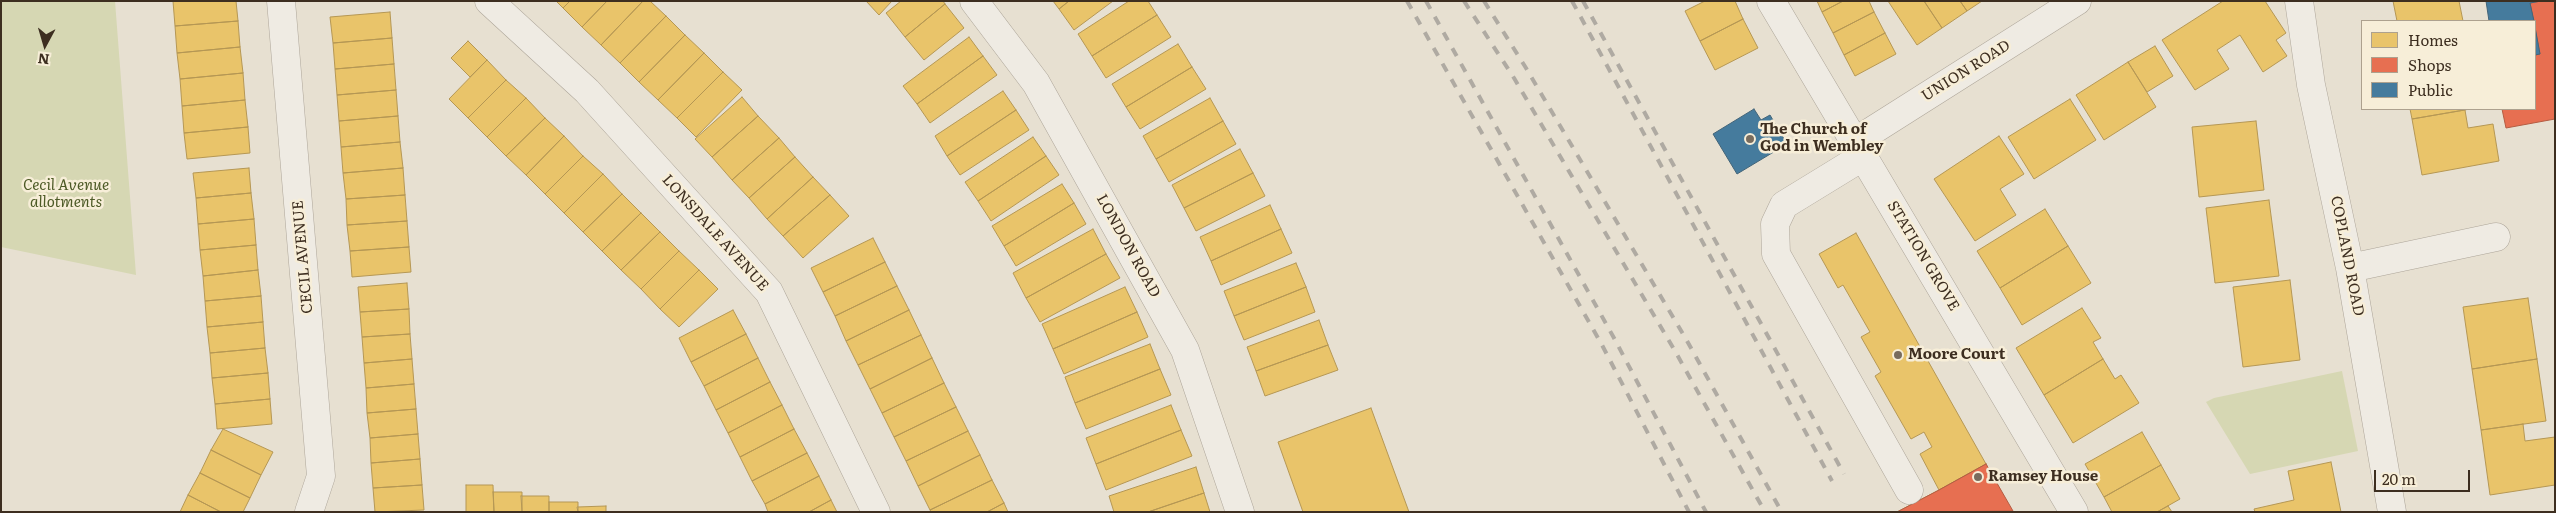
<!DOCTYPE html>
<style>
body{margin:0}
#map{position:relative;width:2556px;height:513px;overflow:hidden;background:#e7e0d1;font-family:Literata,serif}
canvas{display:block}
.frame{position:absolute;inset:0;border:2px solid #3d2e20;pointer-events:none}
.legend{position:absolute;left:2361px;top:20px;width:175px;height:90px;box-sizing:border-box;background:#f7eed8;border:1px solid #ada18e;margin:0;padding:6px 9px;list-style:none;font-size:15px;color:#3d2e20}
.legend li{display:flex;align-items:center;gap:10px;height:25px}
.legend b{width:25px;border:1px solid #ada18e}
.north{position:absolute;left:20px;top:20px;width:50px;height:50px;-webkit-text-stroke:4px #f7eed8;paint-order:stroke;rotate:186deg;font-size:14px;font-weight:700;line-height:20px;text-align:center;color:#3d2e20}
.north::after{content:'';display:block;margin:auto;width:18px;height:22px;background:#3d2e20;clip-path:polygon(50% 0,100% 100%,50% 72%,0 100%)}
.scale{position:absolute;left:2374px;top:470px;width:96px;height:22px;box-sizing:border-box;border:2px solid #3d2e20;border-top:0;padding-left:6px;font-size:15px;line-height:18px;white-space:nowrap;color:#3d2e20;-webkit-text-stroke:4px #f7eed8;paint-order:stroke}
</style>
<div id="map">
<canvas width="2556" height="513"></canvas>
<div class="frame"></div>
<ul class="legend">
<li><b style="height:14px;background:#e9c46a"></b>Homes</li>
<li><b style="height:14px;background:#e76f51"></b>Shops</li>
<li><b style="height:14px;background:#457b9d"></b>Public</li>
</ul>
<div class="north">N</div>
<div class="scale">20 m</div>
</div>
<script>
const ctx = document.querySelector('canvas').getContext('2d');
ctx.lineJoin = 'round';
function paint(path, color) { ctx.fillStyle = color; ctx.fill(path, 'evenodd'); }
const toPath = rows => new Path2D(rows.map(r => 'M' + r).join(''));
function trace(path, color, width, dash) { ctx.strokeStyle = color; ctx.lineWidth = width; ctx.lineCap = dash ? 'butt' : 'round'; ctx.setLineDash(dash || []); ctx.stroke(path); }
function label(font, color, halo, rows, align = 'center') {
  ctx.font = font + ' Literata,serif'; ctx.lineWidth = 5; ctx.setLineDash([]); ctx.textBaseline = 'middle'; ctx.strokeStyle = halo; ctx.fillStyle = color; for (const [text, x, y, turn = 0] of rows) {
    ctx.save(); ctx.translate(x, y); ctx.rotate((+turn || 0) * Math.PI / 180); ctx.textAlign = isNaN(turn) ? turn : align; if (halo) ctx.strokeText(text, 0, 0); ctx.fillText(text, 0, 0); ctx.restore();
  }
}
paint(toPath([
 [1,1,115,1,136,275,1,247],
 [2342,371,2358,451,2250,474,2206,402,2214,398]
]), '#d6d7b3');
const homes = toPath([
 [173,1,236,1,238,21,175,26,173,1],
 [556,1,570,1,563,8,556,1],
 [570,1,607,1,582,27,563,8,570,1],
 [607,1,643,1,601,45,582,27,607,1],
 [643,1,650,1,666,16,620,63,601,45,643,1],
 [866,1,892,1,879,15,866,1],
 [901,1,943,1,945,4,905,37,886,13,901,1],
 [1053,1,1069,1,1059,9,1053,1],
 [1069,1,1113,1,1074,30,1059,9,1069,1],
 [1129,1,1148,1,1157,15,1092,56,1078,34,1129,1],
 [1705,1,1735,1,1743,19,1700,41,1685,11,1705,1],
 [1817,1,1843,1,1822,12,1817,1],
 [1843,1,1869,1,1874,12,1833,33,1822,12,1843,1],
 [1888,1,1924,1,1942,28,1917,45,1888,1],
 [1924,1,1960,1,1967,11,1942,28,1924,1],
 [1960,1,1982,1,1967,11,1960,1],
 [2223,1,2265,1,2286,33,2276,40,2287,56,2263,72,2240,35,2217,50,2229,69,2195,90,2162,40,2223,1],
 [2393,1,2459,1,2463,21,2397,21,2393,1],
 [945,4,964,28,924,60,905,37,945,4],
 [390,12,392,38,333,43,330,17,390,12],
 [1874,12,1885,33,1844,55,1833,33,1874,12],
 [1157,15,1171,37,1106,78,1092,56,1157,15],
 [666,16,685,35,639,82,620,63,666,16],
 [1743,19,1758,48,1715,70,1700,41,1743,19],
 [238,21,240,47,177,53,175,26,238,21],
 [1885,33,1896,54,1855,76,1844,55,1885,33],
 [685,35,704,53,658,100,639,82,685,35],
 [969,37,983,56,917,104,903,86,969,37],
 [392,38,394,64,335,69,333,43,392,38],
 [468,41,487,60,470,77,451,58,468,41],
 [1178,44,1192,67,1126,107,1112,84,1178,44],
 [2155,46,2173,76,2147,92,2128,62,2155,46],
 [240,47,243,73,180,79,177,53,240,47],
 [704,53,723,72,677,118,658,100,704,53],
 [983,56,997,75,930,123,917,104,983,56],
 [487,60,506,80,468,118,449,99,487,60],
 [2128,62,2156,107,2104,140,2076,95,2128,62],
 [394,64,396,90,337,95,335,69,394,64],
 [1192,67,1206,89,1140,129,1126,107,1192,67],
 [723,72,742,90,696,137,677,118,723,72],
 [243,73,245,100,182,106,180,79,243,73],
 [506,80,526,98,487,137,468,118,506,80],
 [396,90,398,116,339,121,337,95,396,90],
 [1003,91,1016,110,947,156,935,136,1003,91],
 [742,97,758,116,712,157,695,139,742,97],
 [526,98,545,118,506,156,487,137,526,98],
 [1210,98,1223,121,1156,159,1143,136,1210,98],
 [2070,99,2096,140,2034,179,2008,137,2070,99],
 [245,100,248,127,184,133,182,106,245,100],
 [2410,109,2470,109,2412,119,2410,109],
 [1016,110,1029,130,960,175,947,156,1016,110],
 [2465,110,2468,128,2493,124,2499,161,2422,175,2412,119,2465,110],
 [398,116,400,142,341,147,339,121,398,116],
 [758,116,779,138,732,180,712,157,758,116],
 [545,118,564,136,526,175,506,156,545,118],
 [1223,121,1236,144,1169,182,1156,159,1223,121],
 [2256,121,2264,190,2199,197,2192,127,2256,121],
 [248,127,250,153,187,159,184,133,248,127],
 [564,136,583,156,545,194,526,175,564,136],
 [1999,136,2024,174,2000,189,2016,215,1975,241,1934,179,1999,136],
 [1033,137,1046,156,978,201,965,182,1033,137],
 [779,138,795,157,749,198,732,180,779,138],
 [400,142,403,168,343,173,341,147,400,142],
 [1240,149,1253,173,1184,208,1172,185,1240,149],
 [583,156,603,174,564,213,545,194,583,156],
 [1046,156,1059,175,991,221,978,201,1046,156],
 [795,157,813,177,767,219,749,198,795,157],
 [249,168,251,193,196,198,193,173,249,168],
 [403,168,405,195,346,199,343,173,403,168],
 [1253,173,1265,196,1196,231,1184,208,1253,173],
 [603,174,622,194,583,232,564,213,603,174],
 [813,177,830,195,783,236,767,219,813,177],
 [1062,184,1074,203,1004,246,992,226,1062,184],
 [251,193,254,219,198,224,196,198,251,193],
 [622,194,641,213,602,251,583,232,622,194],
 [405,195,407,221,347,225,346,199,405,195],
 [830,195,849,216,803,258,783,236,830,195],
 [2269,200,2279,276,2215,283,2206,208,2269,200],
 [1074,203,1086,224,1016,266,1004,246,1074,203],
 [1270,205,1281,229,1211,261,1200,237,1270,205],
 [2045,209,2068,246,2000,288,1977,251,2045,209],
 [641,213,660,232,621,270,602,251,641,213],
 [254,219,256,245,200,250,198,224,254,219],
 [407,221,409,247,350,251,347,225,407,221],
 [1093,229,1106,254,1026,298,1013,273,1093,229],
 [1281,229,1292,253,1221,285,1211,261,1281,229],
 [660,232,679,251,641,289,621,270,660,232],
 [1856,233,1986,464,1939,490,1920,454,1932,447,1924,432,1911,439,1875,376,1881,372,1861,337,1870,332,1843,285,1838,288,1819,254,1856,233],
 [873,238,885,262,823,292,811,268,873,238],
 [256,245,258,270,203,276,200,250,256,245],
 [2068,246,2091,283,2022,325,2000,288,2068,246],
 [409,247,411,272,352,277,350,251,409,247],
 [679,251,699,270,660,309,641,289,679,251],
 [1106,254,1120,278,1040,322,1026,298,1106,254],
 [885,262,897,286,835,316,823,292,885,262],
 [1296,263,1306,287,1234,316,1224,291,1296,263],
 [258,270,261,296,205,301,203,276,258,270],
 [699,270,718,289,679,327,660,309,699,270],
 [2290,280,2300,360,2243,367,2233,287,2290,280],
 [407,283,409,309,360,312,358,287,407,283],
 [897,286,909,310,846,341,835,316,897,286],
 [1125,287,1137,312,1053,349,1042,324,1125,287],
 [1306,287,1315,312,1244,340,1234,316,1306,287],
 [261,296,263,322,207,327,205,301,261,296],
 [2528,298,2537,359,2472,369,2463,307,2528,298],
 [2082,308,2101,338,2093,342,2103,359,2044,395,2016,348,2082,308],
 [409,309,410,334,362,337,360,312,409,309],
 [733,310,746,334,691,362,679,338,733,310],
 [909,310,921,335,858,365,846,341,909,310],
 [1137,312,1148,337,1064,374,1053,349,1137,312],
 [1319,320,1328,345,1256,371,1247,347,1319,320],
 [263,322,265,348,210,353,207,327,263,322],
 [410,334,412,359,364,363,362,337,410,334],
 [746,334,758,358,704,386,691,362,746,334],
 [921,335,932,358,870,389,858,365,921,335],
 [1150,344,1160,369,1075,403,1065,377,1150,344],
 [1328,345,1338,370,1265,396,1256,371,1328,345],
 [265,348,268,373,212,378,210,353,265,348],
 [758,358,770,382,716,410,704,386,758,358],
 [932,358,944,383,882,413,870,389,932,358],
 [412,359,414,384,366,388,364,363,412,359],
 [2103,359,2115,379,2121,375,2139,403,2073,443,2044,395,2103,359],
 [2537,359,2546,421,2481,430,2472,369,2537,359],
 [1160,369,1171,395,1086,429,1075,403,1160,369],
 [268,373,270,399,215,404,212,378,268,373],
 [770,382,782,405,728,433,716,410,770,382],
 [944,383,956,407,894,437,882,413,944,383],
 [414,384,416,409,367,413,366,388,414,384],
 [270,399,272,424,217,429,215,404,270,399],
 [782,405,794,429,740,457,728,433,782,405],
 [1171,405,1181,430,1096,464,1086,438,1171,405],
 [956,407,968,431,906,461,894,437,956,407],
 [1371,408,1409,512,1303,512,1278,442,1371,408],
 [416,409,418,434,370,438,367,413,416,409],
 [2523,424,2525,441,2555,437,2555,485,2490,495,2481,430,2523,424],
 [223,429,273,452,261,475,211,450,223,429],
 [794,429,807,453,752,481,740,457,794,429],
 [1181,430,1192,456,1106,490,1096,464,1181,430],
 [968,431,980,455,918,486,906,461,968,431],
 [2142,432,2161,465,2104,497,2085,464,2142,432],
 [418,434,420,459,371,463,370,438,418,434],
 [211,450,261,475,250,498,200,473,211,450],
 [807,453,819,476,765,504,752,481,807,453],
 [980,455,992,480,930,510,918,486,980,455],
 [420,459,422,485,373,488,371,463,420,459],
 [2331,462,2341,512,2255,512,2254,509,2294,500,2288,471,2331,462],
 [1986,464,2012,512,1897,512,1939,490,1986,464],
 [2161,465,2180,499,2157,512,2112,512,2104,497,2161,465],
 [1196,467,1204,493,1148,512,1114,512,1109,496,1196,467],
 [200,473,250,498,243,512,221,512,188,495,200,473],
 [819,476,831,500,809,512,768,512,765,504,819,476],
 [992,480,1004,503,987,512,931,512,930,510,992,480],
 [422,485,424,510,375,512,373,488,422,485],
 [466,485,493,485,494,512,466,512,466,485],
 [493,492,522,492,522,512,494,512,493,492],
 [1204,493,1210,512,1148,512,1204,493],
 [188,495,221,512,180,512,188,495],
 [521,496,549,496,549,512,522,512,521,496],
 [831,500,837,512,809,512,831,500],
 [549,502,578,502,578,512,549,512,549,502],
 [1004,503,1008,512,987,512,1004,503],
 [606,506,606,512,578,512,577,507,606,506],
 [2168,506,2172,512,2157,512,2168,506]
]);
paint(homes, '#e9c46a');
trace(homes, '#b59754', 1);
const shops = toPath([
 [2541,1,2555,1,2555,119,2506,128,2502,109,2535,109,2535,55,2540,54,2530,3,2541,1],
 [1986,464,2013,511,1897,512,1939,490,1986,464]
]);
paint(shops, '#e76f51');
trace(shops, '#b45c42', 1);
const public = toPath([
 [2486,1,2541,1,2530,3,2534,21,2489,21,2486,1],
 [2535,27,2540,54,2535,55,2535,27],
 [1754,109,1761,120,1770,115,1787,144,1737,174,1713,134,1754,109]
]);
paint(public, '#457b9d');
trace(public, '#436478', 1);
const minor = toPath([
 [281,1,321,476,309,512],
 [489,1,587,91,769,292,876,512],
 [974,1,1036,83,1185,350,1240,512],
 [1771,1,2074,512],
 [2299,1,2311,85,2350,268,2392,512],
 [1856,141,2077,1],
 [1864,156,1784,205,1775,224,1776,254,1909,490],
 [2350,268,2496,237]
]);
trace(minor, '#ada599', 29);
trace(minor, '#efebe3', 28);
trace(toPath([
 [1407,1,1602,345,1689,512],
 [1426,1,1614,338,1706,512],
 [1464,1,1514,78,1590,207,1675,351,1765,512],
 [1484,1,1526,68,1686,339,1780,509],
 [1572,1,1832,481],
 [1583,1,1844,474]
]), '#afaaa2', 4, [9, 9]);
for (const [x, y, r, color] of [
 [1750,139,5,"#786c5e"],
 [1898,355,5,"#786c5e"],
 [1978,477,5,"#786c5e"]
]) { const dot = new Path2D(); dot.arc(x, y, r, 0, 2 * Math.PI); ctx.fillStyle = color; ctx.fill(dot); trace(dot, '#f7eed8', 2); }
label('15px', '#3d2e20', '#f7eed8', [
 ["UNION ROAD",1966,71,-32],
 ["LONSDALE AVENUE",715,233,48],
 ["LONDON ROAD",1128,246,61],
 ["STATION GROVE",1923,256,59],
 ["COPLAND ROAD",2347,256,79],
 ["CECIL AVENUE",303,257,-95]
]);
label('bold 15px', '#3d2e20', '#f7eed8', [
 ["The Church of",1760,130],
 ["God in Wembley",1760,147],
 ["Moore Court",1908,355],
 ["Ramsey House",1988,477]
], 'left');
label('italic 15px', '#4d5a26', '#f7eed8', [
 ["Cecil Avenue",66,186],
 ["allotments",66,203]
]);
</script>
